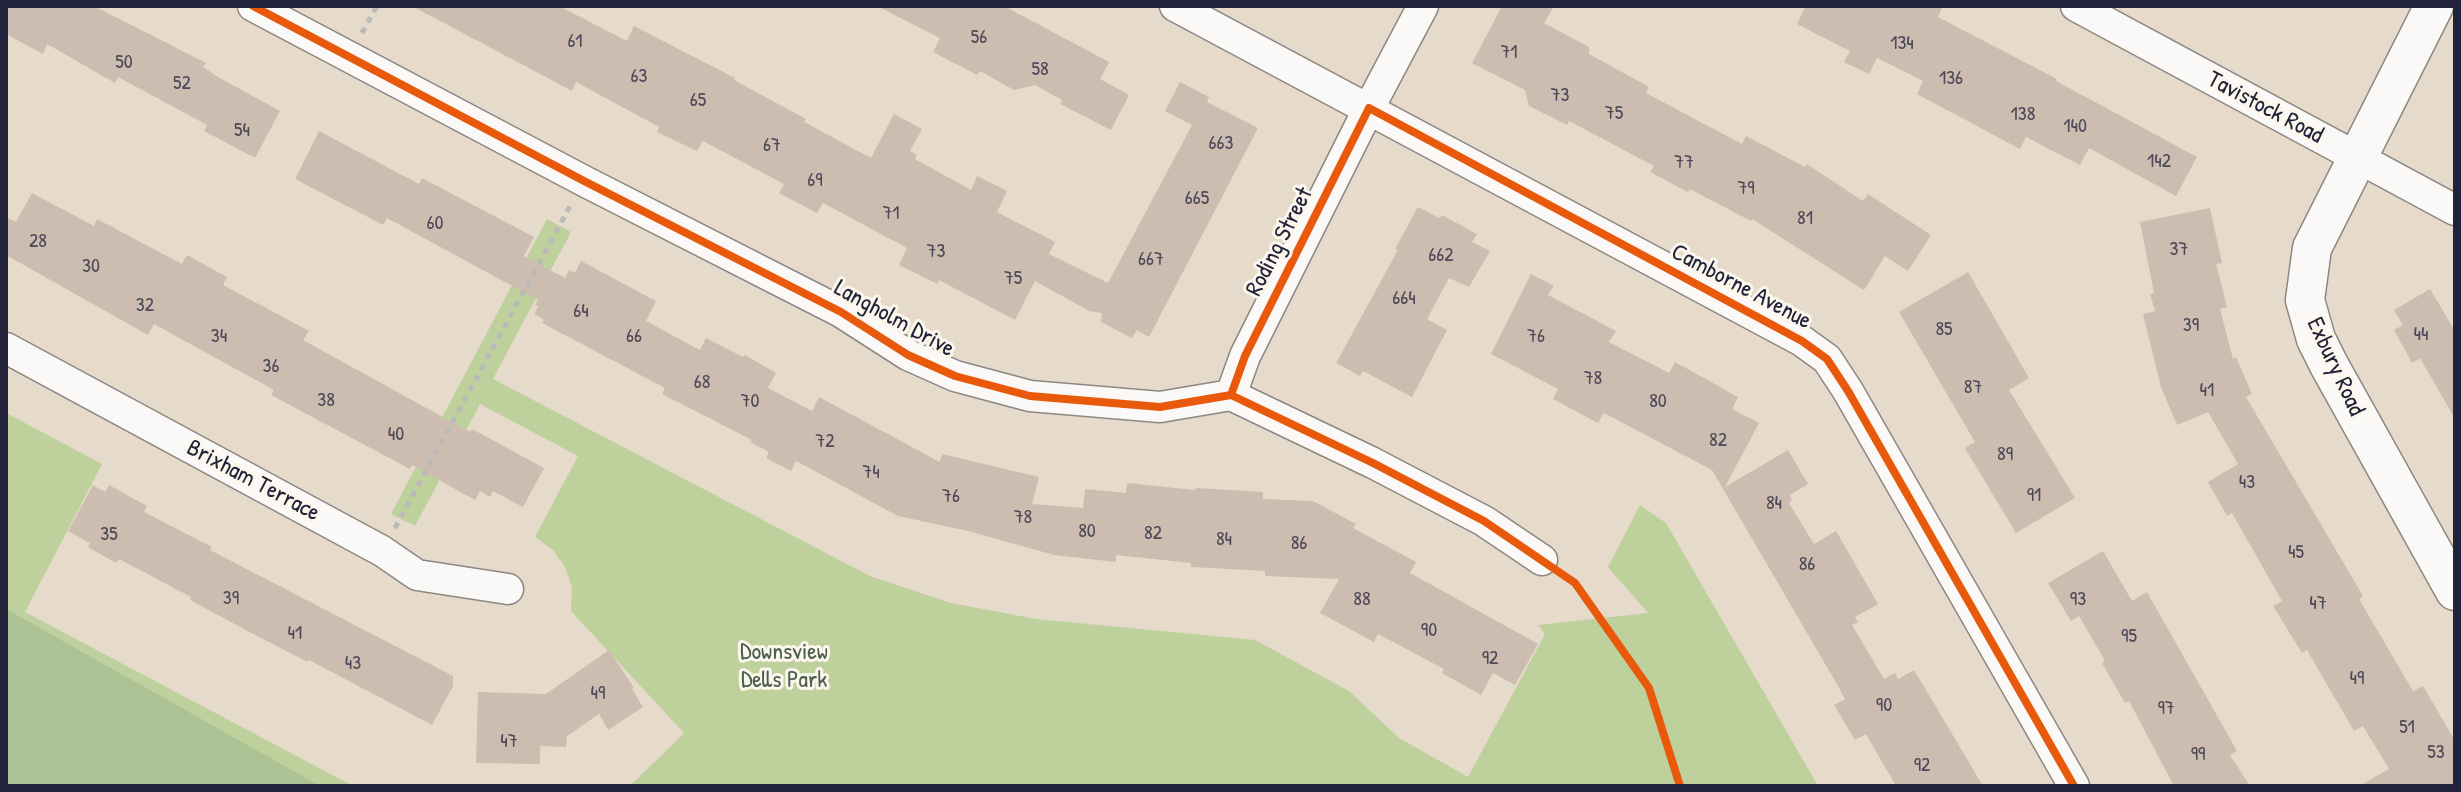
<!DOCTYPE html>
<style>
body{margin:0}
#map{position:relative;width:2461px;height:792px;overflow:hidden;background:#e6daca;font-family:"Patrick Hand",sans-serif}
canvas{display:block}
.frame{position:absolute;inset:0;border:8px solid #22223b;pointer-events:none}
</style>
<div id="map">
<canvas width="2461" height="792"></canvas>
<div class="frame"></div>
</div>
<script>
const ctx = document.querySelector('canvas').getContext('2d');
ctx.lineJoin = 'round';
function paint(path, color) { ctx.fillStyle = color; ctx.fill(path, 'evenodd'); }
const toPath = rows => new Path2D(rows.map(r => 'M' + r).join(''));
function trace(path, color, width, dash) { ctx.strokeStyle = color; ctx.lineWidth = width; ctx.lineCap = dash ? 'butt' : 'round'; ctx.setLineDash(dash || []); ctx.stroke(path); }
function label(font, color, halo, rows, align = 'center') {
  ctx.font = font + ' "Patrick Hand",sans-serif'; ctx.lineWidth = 6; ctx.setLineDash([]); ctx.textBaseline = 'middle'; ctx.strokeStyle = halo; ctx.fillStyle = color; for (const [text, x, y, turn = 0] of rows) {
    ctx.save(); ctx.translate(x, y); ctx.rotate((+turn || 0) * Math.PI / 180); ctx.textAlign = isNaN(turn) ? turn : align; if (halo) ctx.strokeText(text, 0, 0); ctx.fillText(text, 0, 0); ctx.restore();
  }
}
paint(toPath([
 [547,219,571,232,493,379,870,576,951,603,1036,619,1255,640,1349,691,1399,738,1468,777,1545,634,1538,625,1648,613,1608,567,1640,505,1666,523,1818,786,630,786,684,733,571,611,572,587,565,567,553,550,535,537,578,456,480,404,415,526,391,514],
 [6,413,102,464,25,612,353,786,6,786]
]), '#bed19c');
paint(toPath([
 [6,609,320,786,6,786]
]), '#adc294');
paint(toPath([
 [6,6,94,6,206,63,203,67,218,77,280,111,255,158,204,131,207,125,118,77,115,83,47,44,43,54,6,34],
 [412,6,559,6,627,41,634,26,735,78,734,80,806,119,804,122,871,158,894,114,922,129,910,151,917,155,915,159,971,190,977,176,1007,191,997,212,1055,242,1049,254,1108,283,1192,125,1165,111,1180,82,1209,97,1207,102,1258,128,1149,337,1137,330,1132,338,1101,322,1102,313,1089,311,1035,281,1015,320,939,280,937,284,899,265,907,248,823,203,817,213,779,193,784,184,703,141,697,151,657,132,659,127,576,82,572,91],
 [877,6,1004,6,1109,62,1100,79,1129,95,1111,130,1060,104,1062,100,1035,85,1014,90,980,71,977,75,933,52,940,38],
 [1502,6,1554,6,1544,23,1589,47,1589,54,1649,87,1646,93,1742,144,1746,136,1805,167,1807,164,1863,201,1868,194,1931,235,1908,271,1885,256,1864,290,1752,219,1751,221,1690,189,1688,192,1650,172,1654,166,1569,121,1567,125,1529,106,1525,90,1472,63],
 [1806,6,1943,6,1938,17,2057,79,2056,81,2197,157,2176,196,2089,148,2080,165,2026,137,2020,149,1917,94,1923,81,1877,58,1869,74,1844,62,1850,51,1797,24],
 [319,131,419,184,422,178,534,237,524,256,565,278,569,270,575,273,581,261,656,301,646,321,700,350,706,338,743,357,745,355,776,373,768,388,812,411,819,397,940,462,942,454,1039,477,1032,504,1083,508,1085,489,1126,493,1127,483,1195,490,1196,488,1263,492,1263,499,1313,501,1356,524,1353,528,1416,562,1410,573,1538,644,1515,685,1493,673,1481,695,1442,673,1444,669,1378,634,1374,642,1320,613,1339,579,1265,576,1265,571,1191,567,1191,563,1116,555,1116,562,1054,555,968,531,898,516,796,461,791,471,766,458,769,452,750,442,752,440,662,394,665,388,542,323,544,320,534,314,538,306,535,305,538,300,387,218,383,225,295,179],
 [32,193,94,226,97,219,182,264,187,255,227,277,223,285,309,331,303,340,470,432,472,429,544,468,523,507,493,491,490,497,480,491,475,500,412,465,410,469,271,395,274,390,154,324,148,335,6,255,6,217,16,222],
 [1418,207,1439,218,1442,215,1477,234,1472,242,1490,251,1469,287,1449,278,1427,319,1447,330,1412,397,1363,371,1360,376,1336,363,1398,250,1395,249],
 [2210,208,2222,263,2216,264,2227,307,2220,309,2233,359,2236,357,2252,394,2246,397,2363,596,2359,599,2413,691,2423,686,2455,741,2455,786,2359,786,2389,769,2363,726,2354,731,2307,650,2302,653,2273,606,2282,601,2232,513,2227,516,2208,482,2238,464,2208,412,2177,425,2161,387,2143,314,2155,311,2150,294,2154,293,2140,222],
 [1968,272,2029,378,2009,390,2075,498,2016,533,1965,448,1975,442,1899,312],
 [1531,274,1554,286,1548,295,1616,331,1609,342,1669,373,1675,362,1738,397,1732,409,1759,423,1725,487,1788,450,1808,484,1790,495,1792,500,1789,503,1814,544,1836,531,1878,604,1855,617,1858,622,1852,625,1884,679,1895,673,1898,679,1914,670,1983,786,1896,786,1866,734,1855,740,1834,705,1845,699,1838,686,1712,470,1604,413,1598,423,1553,399,1558,389,1491,354],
 [2430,289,2455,331,2455,419,2420,358,2412,363,2394,330,2403,325,2394,310],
 [93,485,105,492,109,485,147,506,144,512,212,547,210,550,453,676,453,686,432,725,309,660,308,662,257,636,190,600,191,597,119,559,116,563,88,547,90,543,68,531],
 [2103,551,2132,601,2147,592,2237,751,2230,755,2250,786,2174,786,2129,701,2125,703,2102,663,2105,661,2079,616,2071,621,2048,583],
 [609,650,634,688,632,689,643,707,608,730,599,714,567,736,566,747,540,746,540,764,476,763,478,692,546,694]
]), '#cdbdb1');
const minor = toPath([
 [253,6,584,181,841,312,908,355,955,376,1030,396,1160,407,1231,395,1373,463,1484,521,1542,560],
 [1175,6,1802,341,1827,359,1848,391,2074,786],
 [2076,6,2455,210],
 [6,348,382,551,417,575,508,589],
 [1231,395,1245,356,1369,108,1423,6]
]);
const tertiary = toPath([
 [2434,6,2312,248,2305,300,2316,339,2329,365,2455,591]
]);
trace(minor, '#8d8783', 33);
trace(tertiary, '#8d8783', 41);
trace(toPath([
 [362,33,377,6],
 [395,528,570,206]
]), '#bcbab9', 5, [6, 6]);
trace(minor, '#fbf9f7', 30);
trace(tertiary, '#fbf9f7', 38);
trace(toPath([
 [253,6,584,181,841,312,908,355,955,376,1030,396,1160,407,1231,395,1373,463,1484,521,1575,583,1649,688,1680,786],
 [1231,395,1245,356,1369,108,1802,341,1827,359,1848,391,2074,786]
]), '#e8590c', 8);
label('20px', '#4d4958', null, [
 ["56",979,38],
 ["61",575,42],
 ["134",1902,44],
 ["71",1509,53],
 ["50",124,63],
 ["58",1040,70],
 ["63",639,77],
 ["136",1951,79],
 ["52",182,84],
 ["73",1560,96],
 ["65",698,101],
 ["75",1614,114],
 ["138",2023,115],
 ["140",2075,127],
 ["54",242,131],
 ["663",1221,144],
 ["67",772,146],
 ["142",2159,162],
 ["77",1684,163],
 ["69",815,181],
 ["79",1746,189],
 ["665",1197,199],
 ["71",891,214],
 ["81",1805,219],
 ["60",435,224],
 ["28",38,242],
 ["37",2179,250],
 ["73",936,252],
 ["662",1441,256],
 ["667",1151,260],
 ["30",91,267],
 ["75",1013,279],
 ["664",1404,299],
 ["32",145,306],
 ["64",581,312],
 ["39",2191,326],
 ["85",1944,330],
 ["44",2421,335],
 ["34",219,337],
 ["66",634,337],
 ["76",1536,337],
 ["36",271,367],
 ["78",1593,379],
 ["68",702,383],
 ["87",1973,388],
 ["41",2207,391],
 ["38",326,401],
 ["70",750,402],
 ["80",1658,402],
 ["40",396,435],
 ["82",1718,441],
 ["72",825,442],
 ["89",2005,455],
 ["74",871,473],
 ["43",2247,483],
 ["91",2034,496],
 ["76",951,497],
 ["84",1774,504],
 ["78",1023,518],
 ["80",1087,532],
 ["82",1153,534],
 ["35",109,535],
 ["84",1224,540],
 ["86",1299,544],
 ["45",2296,553],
 ["86",1807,565],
 ["39",231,599],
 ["88",1362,600],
 ["93",2078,600],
 ["47",2318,604],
 ["90",1429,631],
 ["41",295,634],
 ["95",2129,637],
 ["92",1490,659],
 ["43",353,664],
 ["49",2357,679],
 ["49",598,694],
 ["90",1884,706],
 ["97",2166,709],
 ["51",2407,728],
 ["47",509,742],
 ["53",2436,753],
 ["99",2198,755],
 ["92",1922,766]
]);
label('24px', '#22223b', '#fbf7ec', [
 ["Tavistock Road",2265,108,28],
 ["Roding Street",1280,242,-63],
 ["Camborne Avenue",1741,287,28],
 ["Langholm Drive",894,319,29],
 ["Exbury Road",2335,367,65],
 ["Brixham Terrace",253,481,28]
]);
label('24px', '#4d5d50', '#fbf7ec', [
 ["Downsview",784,653],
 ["Dells Park",784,681]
]);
</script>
